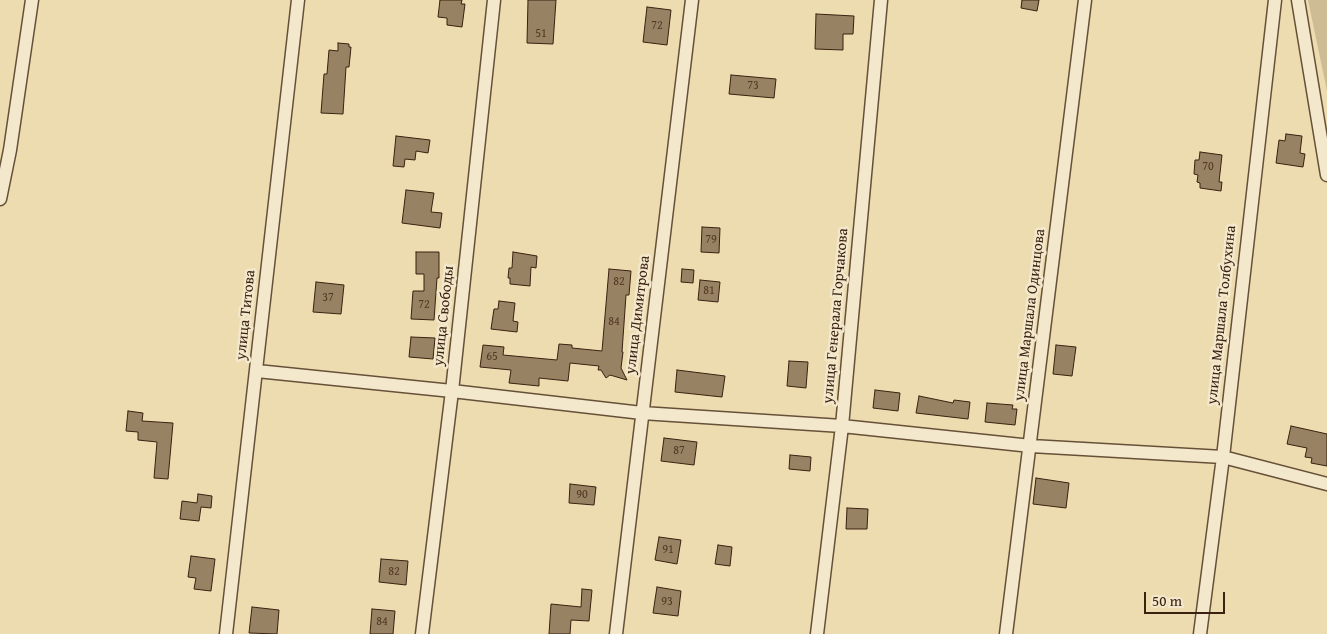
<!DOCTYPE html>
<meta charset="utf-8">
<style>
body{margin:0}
#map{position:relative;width:1327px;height:634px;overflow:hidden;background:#ecdcb0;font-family:"Gentium Book Plus",serif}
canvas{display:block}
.scale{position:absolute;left:1144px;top:592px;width:81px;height:22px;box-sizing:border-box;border:2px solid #3a2110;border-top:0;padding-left:6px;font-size:15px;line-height:18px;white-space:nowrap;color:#3a2110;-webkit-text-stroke:4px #f3e8cc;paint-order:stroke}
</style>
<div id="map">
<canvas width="1327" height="634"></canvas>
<div class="scale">50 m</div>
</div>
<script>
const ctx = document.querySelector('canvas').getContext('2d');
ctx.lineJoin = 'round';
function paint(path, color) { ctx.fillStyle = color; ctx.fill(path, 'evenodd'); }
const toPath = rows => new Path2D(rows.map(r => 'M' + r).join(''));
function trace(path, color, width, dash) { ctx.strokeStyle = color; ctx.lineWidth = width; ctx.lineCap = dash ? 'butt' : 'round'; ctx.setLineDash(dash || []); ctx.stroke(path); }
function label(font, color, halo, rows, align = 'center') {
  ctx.font = font + ' "Gentium Book Plus",serif'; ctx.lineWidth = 5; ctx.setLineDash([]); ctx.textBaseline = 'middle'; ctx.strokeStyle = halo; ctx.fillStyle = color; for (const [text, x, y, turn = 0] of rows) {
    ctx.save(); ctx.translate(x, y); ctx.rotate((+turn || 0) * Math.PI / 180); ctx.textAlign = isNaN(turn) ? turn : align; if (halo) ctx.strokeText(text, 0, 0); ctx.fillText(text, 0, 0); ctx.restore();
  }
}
paint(toPath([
 [1308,0,1327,0,1327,91]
]), '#cebc95');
const building = toPath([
 [440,0,462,0,461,4,465,4,462,27,447,25,447,18,438,17,440,0],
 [528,0,556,0,553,44,527,43,528,0],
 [1022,0,1039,0,1037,11,1021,8,1022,0],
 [647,7,671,10,667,45,643,42,647,7],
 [816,14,854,16,853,34,843,34,843,50,815,49,816,14],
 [338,43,349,44,349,47,351,47,349,67,346,67,343,114,321,113,324,74,327,74,329,50,338,51,338,43],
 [731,75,776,79,774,98,729,94,731,75],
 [1286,134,1302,136,1300,153,1305,154,1303,167,1276,163,1279,140,1285,141,1286,134],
 [396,136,430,140,428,153,416,151,415,160,405,159,404,167,393,166,396,136],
 [1200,152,1222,155,1219,182,1222,182,1221,191,1200,188,1200,183,1197,182,1198,175,1194,174,1195,160,1199,160,1200,152],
 [406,190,434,193,431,212,442,213,440,228,402,223,406,190],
 [702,227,720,228,719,253,701,252,702,227],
 [416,252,439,252,439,278,437,278,434,320,411,319,413,291,424,291,424,274,416,274,416,252],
 [513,252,537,256,536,268,531,267,530,286,510,284,510,278,508,278,509,268,512,268,513,252],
 [609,269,631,271,629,295,626,295,622,352,623,352,621,368,627,380,610,375,606,378,601,370,598,370,599,366,570,363,568,381,539,378,539,386,509,383,511,370,480,367,483,345,504,347,503,355,557,360,559,344,572,345,572,348,602,351,609,269],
 [682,269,694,270,693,283,681,282,682,269],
 [700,280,720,282,718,302,698,300,700,280],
 [316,282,344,285,341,314,313,312,316,282],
 [499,301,515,303,513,321,518,322,517,332,491,329,494,309,498,309,499,301],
 [411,337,435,338,433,359,409,357,411,337],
 [1056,345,1076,347,1072,376,1053,374,1056,345],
 [789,361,808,362,806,388,787,386,789,361],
 [677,370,725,376,722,397,675,392,677,370],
 [875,390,900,393,898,411,873,408,875,390],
 [919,396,953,403,954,400,970,402,968,419,916,413,919,396],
 [987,403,1013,405,1012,409,1017,409,1015,425,985,422,987,403],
 [128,411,143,413,142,421,173,423,168,479,154,478,157,442,138,440,138,432,126,431,128,411],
 [1291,426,1327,434,1327,466,1311,463,1312,458,1305,457,1307,448,1287,444,1291,426],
 [664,438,697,442,694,465,661,461,664,438],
 [790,455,811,457,810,471,789,469,790,455],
 [1036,478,1069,483,1066,508,1033,504,1036,478],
 [570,484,596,487,594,505,569,503,570,484],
 [198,494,212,496,211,508,201,507,199,521,180,519,182,501,197,503,198,494],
 [847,508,868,509,867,529,846,529,847,508],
 [659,537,681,540,677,564,655,560,659,537],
 [718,545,732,547,730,566,715,564,718,545],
 [191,556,215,559,211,591,194,589,196,578,188,577,191,556],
 [381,559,408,561,406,585,379,582,381,559],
 [657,587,681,591,678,616,653,613,657,587],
 [582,589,592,590,589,621,571,620,570,634,549,634,551,604,581,607,582,589],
 [252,607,279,610,277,634,249,633,252,607],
 [372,609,395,611,393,634,370,634,372,609]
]);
paint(building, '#978263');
trace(building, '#3a2110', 1);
const street = toPath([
 [1298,0,1327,175],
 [0,199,10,150,32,0],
 [257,371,452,391,642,413,842,426,1031,446,1223,457,1327,484],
 [226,634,298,0],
 [422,634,452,391,494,0],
 [616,634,692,0],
 [817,634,842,426,881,0],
 [1006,634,1085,0],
 [1200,634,1223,457,1275,0]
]);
trace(street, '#665038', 15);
trace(street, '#f3e8cc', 12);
label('12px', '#513925', null, [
 ["72",657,26],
 ["51",541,34],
 ["73",753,86],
 ["70",1208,167],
 ["79",711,240],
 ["82",619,282],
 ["81",709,291],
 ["37",328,298],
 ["72",424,305],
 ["84",614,322],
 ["65",492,357],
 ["87",679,451],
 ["90",582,495],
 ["91",668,550],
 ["82",394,572],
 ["93",667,602],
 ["84",382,622]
]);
label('15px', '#3a2110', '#f3e8cc', [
 ["улица Титова",246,315,-84],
 ["улица Димитрова",638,315,-83],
 ["улица Маршала Одинцова",1030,315,-83],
 ["улица Маршала Толбухина",1222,315,-84],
 ["улица Свободы",444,316,-84],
 ["улица Генерала Горчакова",836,316,-85]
]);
</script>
